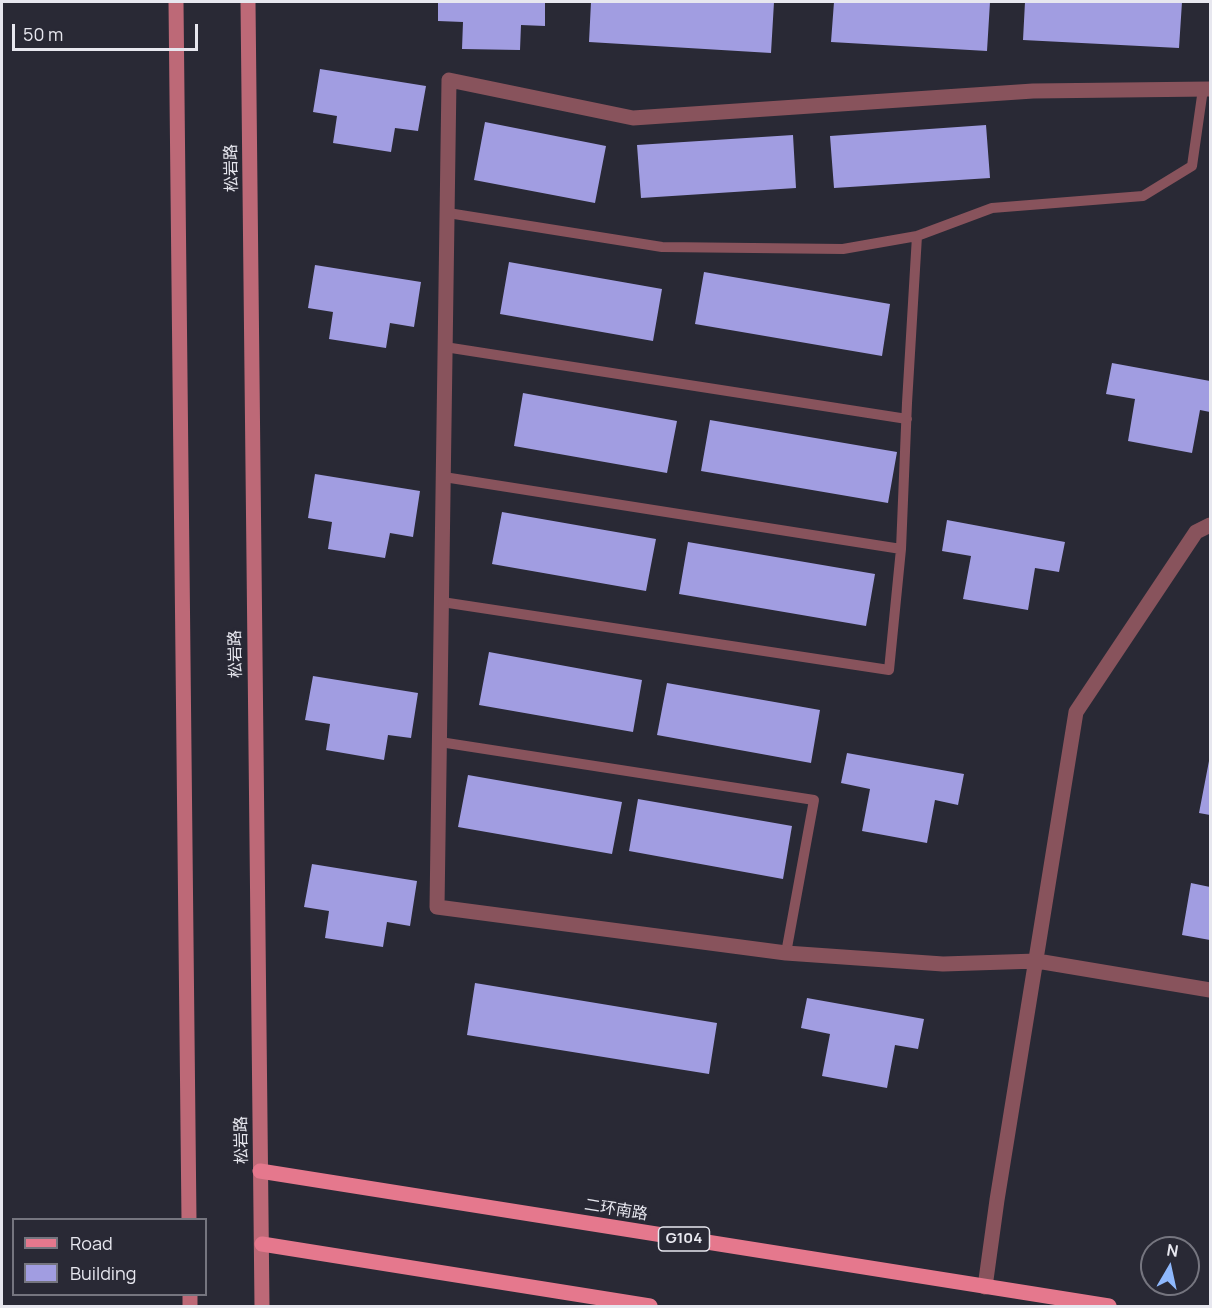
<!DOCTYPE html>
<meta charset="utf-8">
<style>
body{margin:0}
#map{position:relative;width:1212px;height:1308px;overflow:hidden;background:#292935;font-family:Manrope,sans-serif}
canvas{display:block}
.frame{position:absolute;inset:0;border:3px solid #e7e7ef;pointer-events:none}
.legend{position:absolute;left:12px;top:1218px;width:195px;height:78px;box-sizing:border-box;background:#292935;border:2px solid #75757f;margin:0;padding:8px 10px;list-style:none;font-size:18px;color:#e7e7ef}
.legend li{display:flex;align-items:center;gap:12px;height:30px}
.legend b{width:30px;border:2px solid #75757f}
.north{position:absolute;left:1140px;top:1236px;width:60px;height:60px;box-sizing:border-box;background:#292935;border:2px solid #75757f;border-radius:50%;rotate:9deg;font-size:16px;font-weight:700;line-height:24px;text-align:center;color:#e7e7ef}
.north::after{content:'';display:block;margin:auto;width:21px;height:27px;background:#8eb8fd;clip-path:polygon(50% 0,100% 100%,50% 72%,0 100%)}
.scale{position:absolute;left:12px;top:24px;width:186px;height:27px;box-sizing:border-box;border:3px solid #e7e7ef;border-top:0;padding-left:8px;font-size:18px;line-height:21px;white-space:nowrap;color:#e7e7ef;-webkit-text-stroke:4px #292935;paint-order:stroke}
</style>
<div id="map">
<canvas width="1212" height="1308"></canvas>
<div class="frame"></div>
<ul class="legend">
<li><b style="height:8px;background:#e5788d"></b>Road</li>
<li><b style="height:16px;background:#a19de1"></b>Building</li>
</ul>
<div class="north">N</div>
<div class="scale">50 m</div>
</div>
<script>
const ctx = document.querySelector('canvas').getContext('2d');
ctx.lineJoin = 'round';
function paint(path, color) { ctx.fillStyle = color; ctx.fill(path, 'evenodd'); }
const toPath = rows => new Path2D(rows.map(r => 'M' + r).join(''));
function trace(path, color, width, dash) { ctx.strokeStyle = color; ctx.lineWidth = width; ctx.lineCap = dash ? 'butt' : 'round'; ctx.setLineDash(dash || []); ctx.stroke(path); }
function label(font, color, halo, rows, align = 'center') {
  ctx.font = font + ' Manrope,"Noto Sans SC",sans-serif'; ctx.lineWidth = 6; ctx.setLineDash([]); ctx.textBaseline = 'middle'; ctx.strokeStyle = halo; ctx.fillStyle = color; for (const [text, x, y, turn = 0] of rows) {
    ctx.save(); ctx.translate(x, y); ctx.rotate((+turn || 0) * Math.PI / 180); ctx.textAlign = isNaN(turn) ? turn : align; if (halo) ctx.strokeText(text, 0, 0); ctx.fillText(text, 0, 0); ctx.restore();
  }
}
paint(toPath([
 [438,2,545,2,545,26,521,25,520,50,462,49,463,22,438,21],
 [591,2,774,2,771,53,589,42],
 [834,2,990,2,987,51,831,42],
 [1025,2,1182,2,1179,48,1023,40],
 [320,69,426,86,418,131,395,128,391,152,333,143,337,116,313,112],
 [485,122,606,146,595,203,474,180],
 [986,125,990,178,834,188,830,136],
 [793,135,796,188,641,198,637,145],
 [509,262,662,289,653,341,500,314],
 [315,265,421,282,414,327,390,323,386,348,329,339,333,312,308,308],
 [704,272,890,304,882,356,695,324],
 [1112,363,1210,381,1210,412,1200,410,1192,453,1128,441,1135,399,1106,394],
 [523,393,677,421,667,473,514,446],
 [710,420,897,452,888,503,701,471],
 [315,474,420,491,413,537,390,533,385,558,328,549,332,522,308,518],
 [502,512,656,539,646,591,492,564],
 [947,520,1065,542,1059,572,1035,568,1028,610,963,599,971,556,942,551],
 [688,542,875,574,866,626,679,594],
 [489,652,642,680,633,732,479,705],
 [313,676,418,693,411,738,388,735,384,760,326,750,330,724,305,720],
 [667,683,820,710,811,763,657,735],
 [847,753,964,774,958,805,935,800,927,843,862,831,870,789,841,783],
 [1209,761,1210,761,1210,815,1199,813],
 [468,775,622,802,612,854,458,827],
 [638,799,792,826,783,879,629,851],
 [312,864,417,881,410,926,387,922,383,947,325,938,329,911,304,907],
 [1191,883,1210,887,1210,940,1182,935],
 [475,983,717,1023,709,1074,467,1035],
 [807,998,924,1019,918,1049,895,1045,887,1088,822,1076,830,1034,801,1028]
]), '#a19de1');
trace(toPath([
 [448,213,662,247,843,249,917,236],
 [445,347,907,419],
 [444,477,901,549],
 [442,602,889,670,901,549,907,403,917,236,992,208,1143,196,1192,166,1203,89],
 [440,742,814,800,786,953]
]), '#88535c', 10);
trace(toPath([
 [1210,89,1033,91,633,118,449,80,437,907,786,953,943,964,1037,961,1210,990],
 [985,1287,997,1200,1076,712,1196,532,1210,525]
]), '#88535c', 15);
trace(toPath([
 [176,2,189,1220],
 [248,2,262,1306],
 [190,1294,190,1306]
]), '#bd6977', 15);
trace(toPath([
 [260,1171,1109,1306],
 [262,1244,650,1306]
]), '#e5788d', 15);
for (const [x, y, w] of [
 [684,1239,51]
]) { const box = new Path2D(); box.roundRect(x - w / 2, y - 12, w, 24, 4.5); ctx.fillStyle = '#292935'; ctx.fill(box); trace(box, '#e7e7ef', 1.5); }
label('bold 15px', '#e7e7ef', null, [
 ["G104",684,1239]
]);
label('16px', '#e7e7ef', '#292935', [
 ["松岩路",232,168,-91],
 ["松岩路",236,654,-91],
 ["松岩路",242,1140,-91],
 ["二环南路",616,1210,9]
]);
</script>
